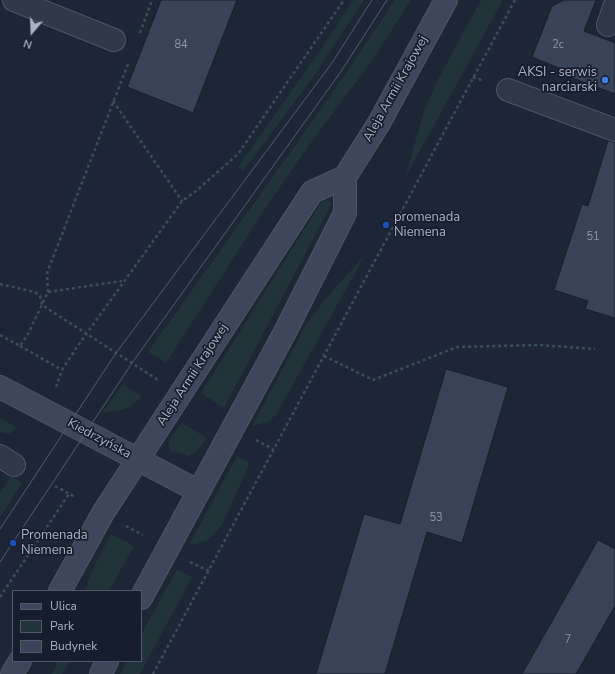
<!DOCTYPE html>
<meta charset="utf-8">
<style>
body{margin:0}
#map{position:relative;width:615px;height:674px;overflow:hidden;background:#1d2637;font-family:"Nunito Sans",sans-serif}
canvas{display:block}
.legend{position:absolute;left:12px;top:590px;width:130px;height:72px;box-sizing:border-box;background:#161d2c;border:1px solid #515969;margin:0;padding:5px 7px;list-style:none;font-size:12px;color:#aab2c5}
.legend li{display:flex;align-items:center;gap:8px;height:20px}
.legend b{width:20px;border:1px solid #515969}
.north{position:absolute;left:12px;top:12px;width:40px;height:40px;-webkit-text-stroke:3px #161d2c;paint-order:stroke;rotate:199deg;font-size:11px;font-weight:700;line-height:16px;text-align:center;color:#aab2c5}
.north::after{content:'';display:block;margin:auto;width:14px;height:18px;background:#aab2c5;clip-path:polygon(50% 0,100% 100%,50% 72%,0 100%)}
</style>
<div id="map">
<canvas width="615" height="674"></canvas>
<ul class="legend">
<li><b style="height:5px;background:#3e465b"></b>Ulica</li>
<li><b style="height:11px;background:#1f3338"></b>Park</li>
<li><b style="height:11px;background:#384358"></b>Budynek</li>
</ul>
<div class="north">N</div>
</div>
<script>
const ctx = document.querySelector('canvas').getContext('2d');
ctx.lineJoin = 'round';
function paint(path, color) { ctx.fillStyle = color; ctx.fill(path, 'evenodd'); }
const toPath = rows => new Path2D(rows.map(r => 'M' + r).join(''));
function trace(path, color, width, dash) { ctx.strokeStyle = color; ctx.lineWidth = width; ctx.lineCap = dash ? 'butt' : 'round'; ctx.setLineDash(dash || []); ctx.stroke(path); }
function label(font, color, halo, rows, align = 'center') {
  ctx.font = font + ' "Nunito Sans",sans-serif'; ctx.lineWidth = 3.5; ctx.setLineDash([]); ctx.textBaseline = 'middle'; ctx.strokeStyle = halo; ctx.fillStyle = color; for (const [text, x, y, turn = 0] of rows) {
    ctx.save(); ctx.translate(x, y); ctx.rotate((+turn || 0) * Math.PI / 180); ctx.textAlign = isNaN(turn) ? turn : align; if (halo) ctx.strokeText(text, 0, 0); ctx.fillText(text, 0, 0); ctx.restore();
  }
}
paint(toPath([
 [353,0,364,0,318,70,243,171,238,167,326,42],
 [395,0,411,0,369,65,307,148,265,209,166,363,148,352,333,92],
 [481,0,503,0,405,178,424,111,437,81],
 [324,198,332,203,224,408,201,393],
 [365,255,276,415,268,422,252,426,306,325,326,298],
 [123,384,142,397,131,406,123,410,103,412],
 [0,418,16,427,10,434,0,432],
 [182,423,207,438,198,450,188,456,171,451,168,446,169,441],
 [237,456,250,463,222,525,207,541,189,545],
 [11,476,22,483,0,517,0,493],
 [111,534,134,546,109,591,85,591,93,568],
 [177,569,192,577,140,674,120,674,127,661,141,661,141,635],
 [58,661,70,661,62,674,52,674]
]), '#1f3338');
const building = toPath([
 [161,0,237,0,193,113,127,87,161,0],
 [564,0,596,0,584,31,615,43,615,94,562,74,564,70,532,57,552,6,564,0],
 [608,141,615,142,615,318,585,309,588,301,554,290,582,204,588,206,608,141],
 [446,369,508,387,462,543,427,532,385,674,316,674,364,514,400,524,446,369],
 [598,540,615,549,615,606,576,674,522,674,598,540]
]);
paint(building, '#384358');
trace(building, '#181f2e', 1);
const street = toPath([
 [14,0,114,40],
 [608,25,615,5],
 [508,90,615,130],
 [0,456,14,465]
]);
const secondary = toPath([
 [0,387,198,491],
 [60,591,103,513,312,192,345,177],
 [141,598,284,334,345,213,345,177,379,123,446,0],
 [12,674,20,661],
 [101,674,107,661]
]);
trace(street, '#4e5566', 24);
trace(secondary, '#4e5566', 24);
trace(toPath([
 [140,33,152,0],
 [473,77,484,81],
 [113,101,182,201],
 [0,284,35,292,40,296,42,305,158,380],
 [48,292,47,273,128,64],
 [0,335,20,346,28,334,48,292,122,281],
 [20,346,62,370],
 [324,356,373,380,457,347,539,345,595,349],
 [56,387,62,370,77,347,182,201,196,191,238,154,344,0],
 [256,440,273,449],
 [55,486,75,497],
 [126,526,143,535],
 [190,562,209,571],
 [0,597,69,494],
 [153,674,515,0]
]), '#394f53', 2.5, [3, 3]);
trace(street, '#303848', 22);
trace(secondary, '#3e465b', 22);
trace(toPath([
 [0,529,116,353,332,63,372,0],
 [0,562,132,363,342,70,387,0]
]), '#525b70', 1);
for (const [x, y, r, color] of [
 [605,80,4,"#3f7fe0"],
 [386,225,4,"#1a4fb4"],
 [13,543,4,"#1a4fb4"]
]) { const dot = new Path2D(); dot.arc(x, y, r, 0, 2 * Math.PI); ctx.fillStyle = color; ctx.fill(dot); trace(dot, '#161d2c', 1.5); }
label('11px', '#8e96aa', null, [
 ["84",181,45],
 ["2c",558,45],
 ["51",593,237],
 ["53",436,518],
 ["7",568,640]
]);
label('13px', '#aab2c5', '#161d2c', [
 ["AKSI - serwis",597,73,"right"],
 ["narciarski",597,88,"right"],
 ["promenada",394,218],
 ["Niemena",394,233],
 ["Promenada",21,536],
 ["Niemena",21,551]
], 'left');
label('13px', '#aab2c5', '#161d2c', [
 ["Aleja Armii Krajowej",396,89,-61],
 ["Aleja Armii Krajowej",193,375,-57],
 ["Kiedrzyńska",99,439,28]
]);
</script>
